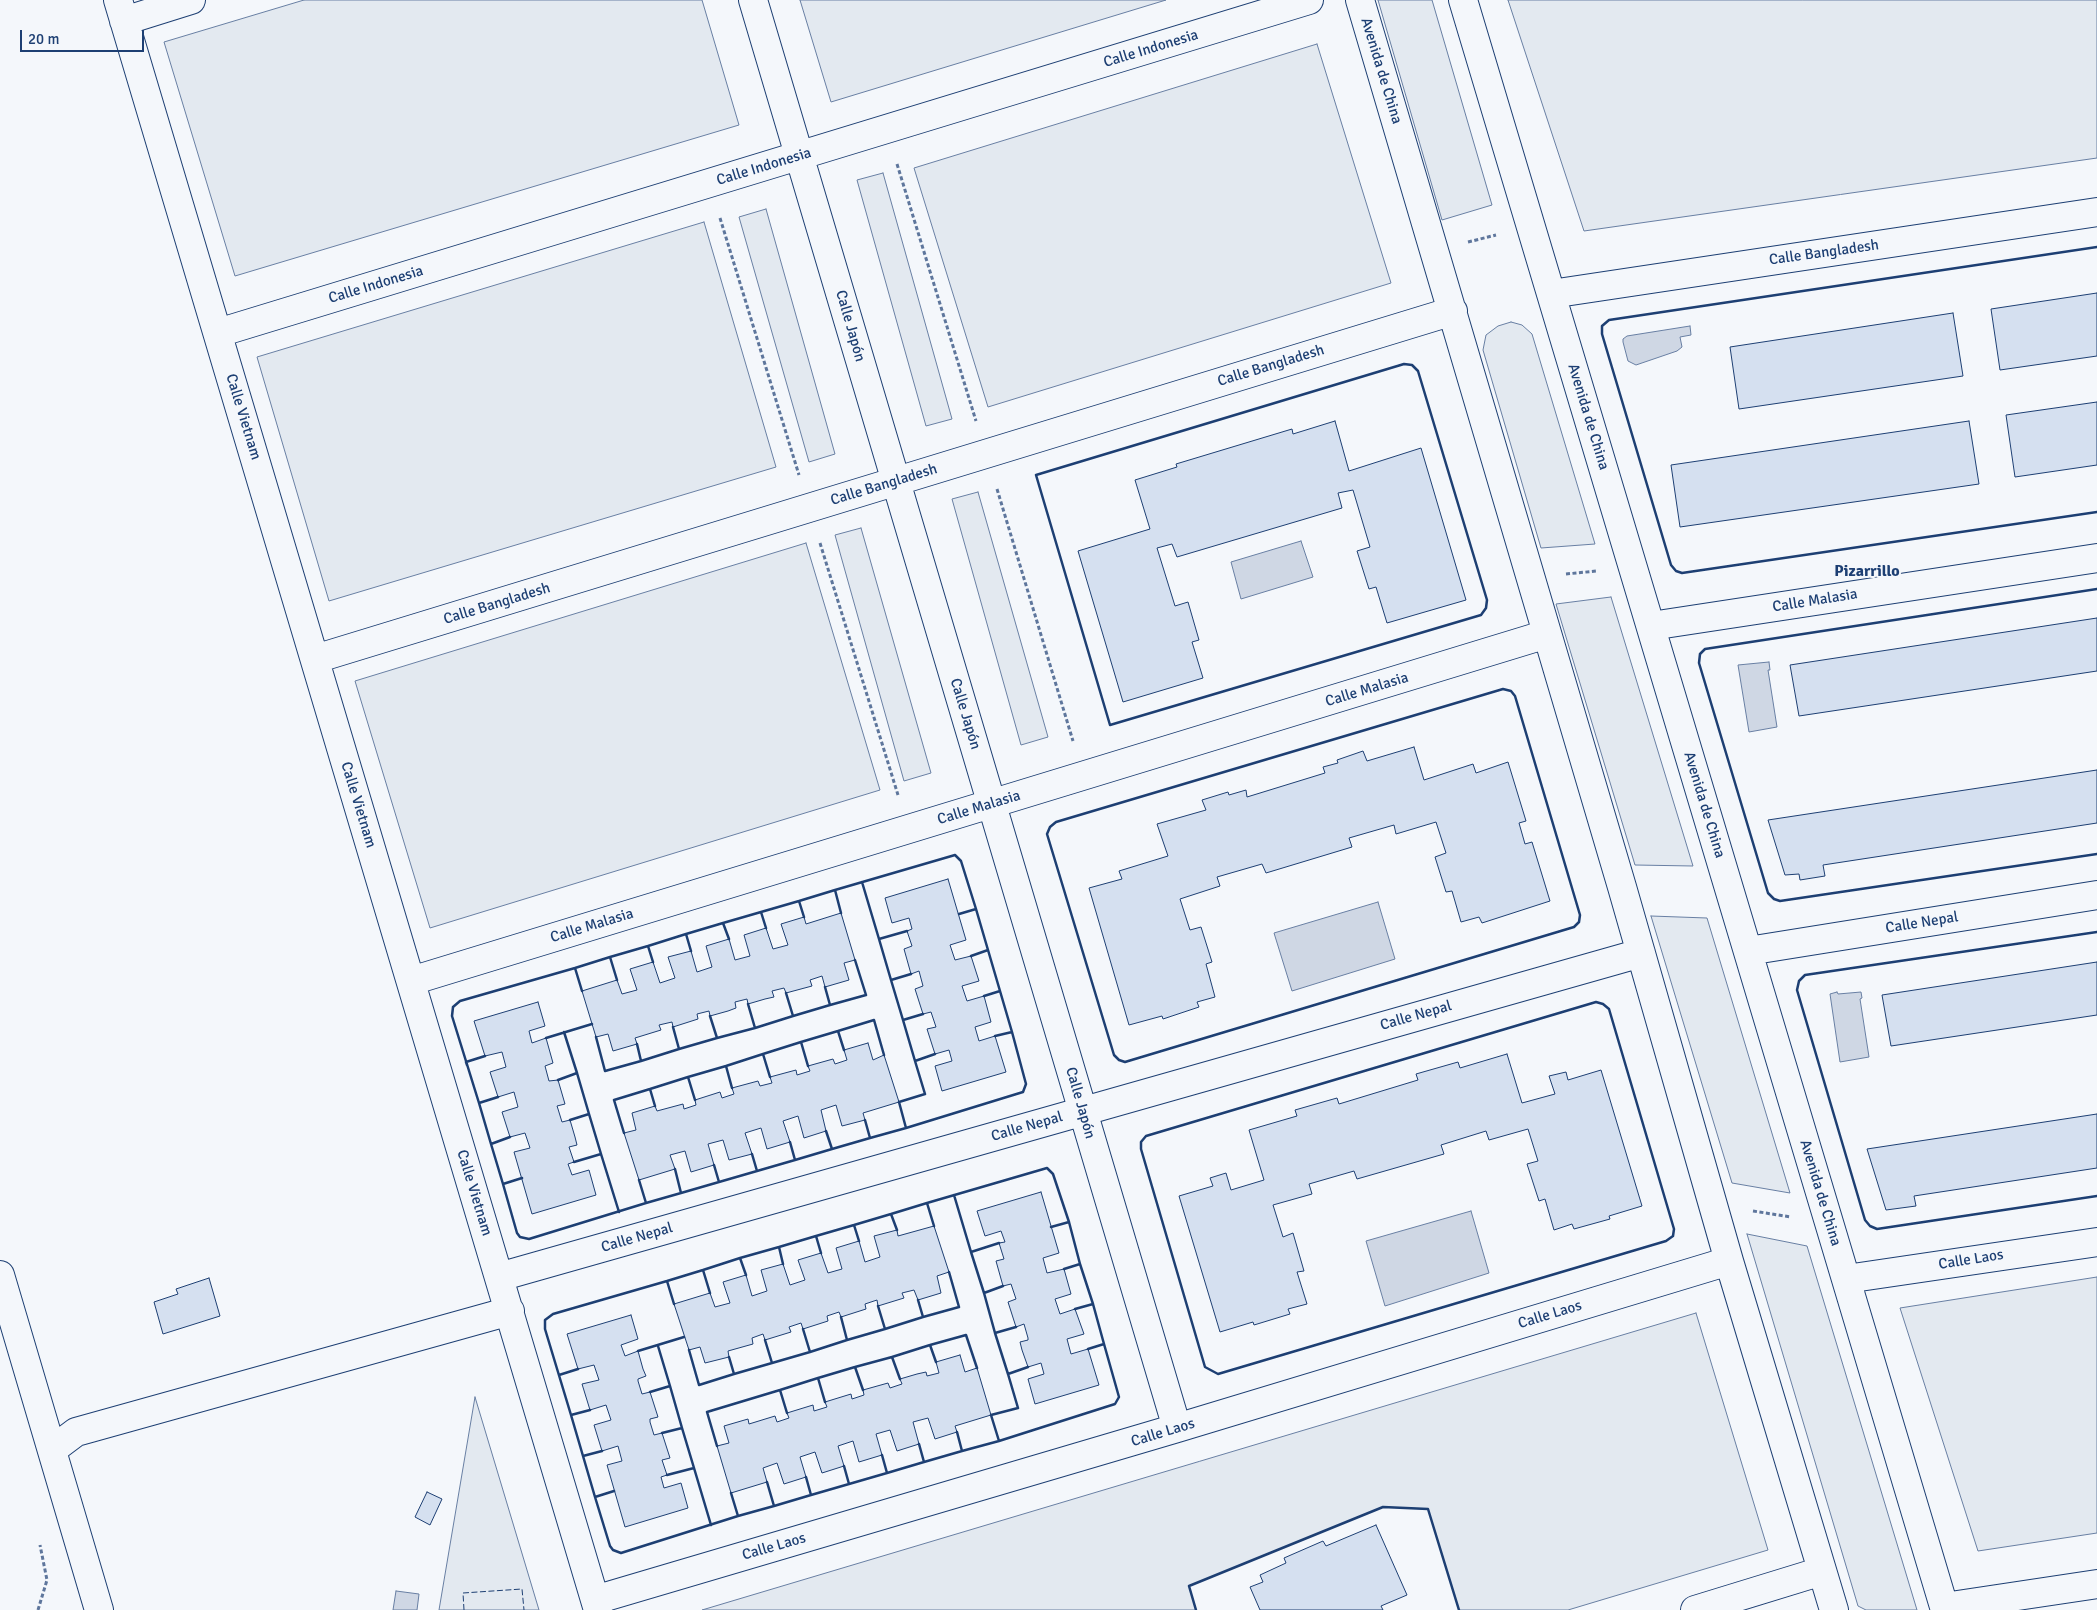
<!DOCTYPE html>
<meta charset="utf-8">
<style>
body{margin:0}
#map{position:relative;width:2097px;height:1610px;overflow:hidden;background:#f4f7fb;font-family:Signika,sans-serif}
canvas{display:block}
.scale{position:absolute;left:20px;top:30px;width:124px;height:22px;box-sizing:border-box;border:2px solid #1d3f73;border-top:0;padding-left:6px;font-size:15px;line-height:18px;white-space:nowrap;color:#1d3f73;-webkit-text-stroke:4px #f4f7fb;paint-order:stroke}
</style>
<div id="map">
<canvas width="2097" height="1610"></canvas>
<div class="scale">20 m</div>
</div>
<script>
const ctx = document.querySelector('canvas').getContext('2d');
ctx.lineJoin = 'round';
function paint(path, color) { ctx.fillStyle = color; ctx.fill(path, 'evenodd'); }
const toPath = rows => new Path2D(rows.map(r => 'M' + r).join(''));
function trace(path, color, width, dash) { ctx.strokeStyle = color; ctx.lineWidth = width; ctx.lineCap = dash ? 'butt' : 'round'; ctx.setLineDash(dash || []); ctx.stroke(path); }
function label(font, color, halo, rows, align = 'center') {
  ctx.font = font + ' Signika,sans-serif'; ctx.lineWidth = 4; ctx.setLineDash([]); ctx.textBaseline = 'middle'; ctx.strokeStyle = halo; ctx.fillStyle = color; for (const [text, x, y, turn = 0] of rows) {
    ctx.save(); ctx.translate(x, y); ctx.rotate((+turn || 0) * Math.PI / 180); ctx.textAlign = isNaN(turn) ? turn : align; if (halo) ctx.strokeText(text, 0, 0); ctx.fillText(text, 0, 0); ctx.restore();
  }
}
const green = toPath([
 [304,0,702,0,739,125,235,276,164,42,304,0],
 [800,0,1166,0,831,102,800,0],
 [1378,0,1432,0,1492,205,1442,220,1378,0],
 [1508,0,2097,0,2097,158,1584,231,1508,0],
 [1317,44,1391,283,988,407,914,168,1317,44],
 [883,173,952,419,926,426,857,180,883,173],
 [766,209,835,454,809,462,739,217,766,209],
 [704,222,776,467,329,601,257,357,704,222],
 [1511,322,1522,325,1532,334,1595,544,1541,548,1483,350,1486,335,1498,326,1511,322],
 [978,492,1048,737,1021,745,952,499,978,492],
 [861,528,931,773,904,781,835,535,861,528],
 [806,543,880,790,430,928,355,681,806,543],
 [1611,597,1693,866,1635,865,1556,604,1611,597],
 [1651,916,1707,918,1790,1193,1732,1183,1651,916],
 [1747,1234,1807,1246,1917,1610,1866,1610,1858,1606,1747,1234],
 [2097,1277,2097,1533,1978,1551,1900,1308,2097,1277],
 [1696,1313,1768,1550,1568,1610,1459,1610,1428,1509,1383,1507,1189,1586,1196,1610,702,1610,1696,1313],
 [475,1397,539,1610,439,1610,475,1397]
]);
paint(green, '#e3e9f0');
trace(green, '#687fa3', 1);
const water = toPath([
 [1690,326,1691,335,1680,337,1682,347,1677,351,1636,365,1628,361,1623,342,1623,339,1627,336,1690,326],
 [1301,541,1313,577,1241,599,1231,562,1301,541],
 [1769,662,1770,670,1768,670,1777,727,1749,732,1738,665,1769,662],
 [1378,902,1395,959,1292,991,1274,933,1378,902],
 [1837,992,1838,994,1861,992,1862,998,1860,999,1869,1057,1840,1062,1830,994,1837,992],
 [1471,1211,1489,1273,1385,1306,1366,1241,1471,1211],
 [396,1591,419,1594,417,1610,393,1610,396,1591]
]);
paint(water, '#cfd7e4');
trace(water, '#687fa3', 1);
const building = toPath([
 [2097,293,2097,356,2000,370,1991,309,2097,293],
 [1953,313,1963,376,1739,409,1730,347,1953,313],
 [2097,402,2097,465,2015,477,2006,415,2097,402],
 [1335,421,1349,471,1421,448,1466,600,1387,623,1376,587,1369,589,1357,551,1370,547,1353,490,1338,493,1342,508,1177,557,1172,544,1157,548,1175,606,1188,602,1199,640,1192,642,1203,678,1123,702,1078,551,1150,529,1135,480,1177,467,1176,464,1292,429,1293,434,1335,421],
 [1969,421,1979,484,1680,527,1671,465,1969,421],
 [2097,618,2097,671,1799,716,1790,665,2097,618],
 [1414,747,1424,780,1473,764,1476,773,1508,762,1526,821,1519,823,1525,844,1532,842,1550,901,1482,923,1479,917,1461,922,1452,891,1446,892,1435,857,1446,853,1436,822,1396,834,1394,825,1349,838,1352,847,1266,873,1262,864,1217,877,1220,886,1180,899,1190,930,1201,927,1212,962,1206,964,1215,997,1197,1002,1199,1007,1163,1019,1162,1016,1129,1025,1089,888,1122,879,1119,871,1168,856,1157,824,1206,810,1202,800,1228,792,1229,795,1246,790,1247,797,1325,773,1323,767,1338,763,1337,760,1363,751,1367,761,1414,747],
 [2097,770,2097,823,1823,865,1825,876,1800,880,1799,874,1785,875,1768,820,2097,770],
 [948,879,966,940,950,945,955,960,971,956,979,981,962,986,967,1001,984,996,991,1022,975,1027,979,1041,995,1036,1006,1072,942,1091,935,1066,952,1061,949,1050,935,1054,927,1029,936,1027,931,1012,923,1014,915,989,923,986,919,971,911,974,904,949,912,946,907,931,912,929,909,918,892,923,885,898,948,879],
 [841,913,855,960,844,963,849,980,825,987,822,976,810,980,812,986,786,993,784,988,772,991,774,997,765,999,748,1004,747,999,735,1002,736,1008,728,1011,710,1016,709,1011,697,1014,698,1019,673,1027,672,1022,659,1025,661,1030,635,1038,637,1044,613,1051,608,1034,596,1037,582,991,617,980,622,994,637,990,630,969,653,962,660,983,675,978,668,957,691,951,697,972,712,967,706,946,729,939,735,960,750,956,744,935,766,928,773,949,788,945,781,924,804,917,806,924,841,913],
 [2097,962,2097,1015,1891,1046,1882,995,2097,962],
 [538,1002,545,1026,529,1031,532,1043,546,1038,553,1063,545,1066,549,1081,558,1080,565,1104,557,1106,558,1109,562,1122,570,1120,575,1137,577,1145,569,1147,574,1162,568,1164,572,1175,589,1170,596,1195,532,1214,514,1152,530,1148,525,1133,510,1137,502,1112,518,1107,514,1092,498,1097,490,1072,506,1067,502,1052,485,1056,474,1021,538,1002],
 [868,1043,873,1060,884,1055,899,1102,863,1113,865,1120,842,1126,836,1105,821,1110,826,1131,804,1138,798,1116,783,1121,790,1142,767,1149,761,1128,745,1133,752,1154,729,1160,723,1140,708,1144,714,1165,691,1172,685,1151,670,1155,675,1169,639,1180,624,1133,636,1130,632,1113,655,1106,657,1111,683,1104,684,1109,696,1105,695,1100,720,1092,722,1098,734,1094,732,1088,758,1081,760,1086,772,1083,770,1077,796,1070,797,1075,810,1071,808,1066,833,1059,835,1064,847,1060,844,1050,868,1043],
 [1507,1054,1522,1103,1555,1094,1549,1076,1566,1072,1568,1080,1601,1070,1642,1206,1609,1216,1610,1219,1574,1229,1572,1224,1554,1230,1545,1199,1539,1201,1527,1164,1538,1161,1528,1129,1489,1140,1486,1131,1441,1145,1444,1154,1357,1179,1354,1171,1309,1184,1312,1194,1273,1205,1283,1237,1293,1233,1304,1271,1297,1272,1307,1304,1288,1309,1290,1314,1254,1325,1253,1322,1220,1332,1179,1196,1213,1186,1210,1178,1226,1173,1231,1190,1264,1180,1249,1130,1297,1116,1295,1110,1337,1098,1339,1104,1418,1080,1416,1074,1458,1062,1460,1068,1507,1054],
 [2097,1114,2097,1168,1914,1196,1916,1206,1886,1210,1867,1149,2097,1114],
 [1041,1192,1059,1253,1043,1258,1047,1273,1064,1269,1071,1294,1055,1299,1060,1314,1075,1309,1084,1334,1067,1339,1071,1354,1088,1349,1099,1385,1035,1404,1028,1379,1044,1374,1041,1363,1028,1367,1022,1350,1020,1342,1028,1340,1028,1338,1024,1324,1016,1327,1008,1302,1016,1299,1011,1284,1003,1286,996,1261,1004,1259,999,1243,1005,1242,1001,1231,985,1236,977,1211,1041,1192],
 [934,1226,949,1272,937,1276,941,1293,918,1300,914,1290,902,1293,904,1298,878,1306,877,1300,865,1304,866,1309,841,1317,839,1312,827,1316,828,1321,803,1329,801,1323,789,1327,791,1332,765,1340,763,1334,752,1338,753,1344,728,1351,729,1357,705,1363,700,1347,689,1350,674,1304,710,1293,715,1307,730,1303,723,1282,746,1275,752,1296,767,1291,761,1270,783,1264,790,1285,805,1280,798,1260,821,1253,828,1273,842,1269,836,1248,859,1241,865,1262,880,1257,874,1236,897,1230,898,1236,934,1226],
 [209,1278,220,1316,163,1334,154,1302,178,1294,176,1289,209,1278],
 [631,1315,638,1339,621,1345,625,1356,638,1351,643,1369,646,1376,638,1379,638,1381,642,1394,650,1392,658,1417,650,1419,650,1422,654,1435,662,1433,670,1458,662,1460,667,1475,661,1477,664,1488,681,1483,688,1508,625,1527,607,1465,622,1461,618,1446,602,1451,594,1425,611,1420,606,1405,590,1410,582,1384,599,1380,594,1365,578,1369,567,1334,631,1315],
 [960,1355,965,1372,977,1368,991,1415,955,1426,957,1432,935,1439,928,1418,913,1422,919,1444,897,1451,890,1430,876,1434,882,1455,859,1462,853,1441,838,1446,844,1466,822,1473,815,1452,800,1457,806,1477,784,1484,777,1463,763,1468,767,1482,731,1493,717,1446,729,1443,724,1426,748,1419,749,1424,775,1416,777,1422,789,1418,787,1413,813,1405,814,1411,827,1407,825,1402,851,1394,852,1399,864,1395,863,1390,888,1383,890,1388,902,1384,900,1379,917,1374,926,1372,927,1376,939,1373,936,1362,960,1355],
 [427,1492,442,1499,430,1525,415,1517,427,1492],
 [1376,1525,1407,1595,1381,1606,1383,1610,1260,1610,1250,1587,1263,1582,1260,1575,1286,1563,1284,1558,1323,1541,1326,1546,1376,1525]
]);
paint(building, '#d5e0f0');
trace(building, '#1d3f73', 1);
const minor = toPath([
 [118,0,598,1610],
 [753,0,1177,1428],
 [1360,0,1622,887,1729,1261,1834,1610],
 [1463,0,1945,1610],
 [124,21,191,0],
 [1551,294,2097,212],
 [218,333,1309,0],
 [1651,626,2097,558],
 [315,659,1453,311],
 [1748,951,2097,895],
 [411,981,1547,634],
 [0,1275,99,1610],
 [499,1277,1641,953],
 [1846,1279,2097,1242],
 [52,1450,76,1432,510,1311],
 [595,1600,1177,1428,1729,1261],
 [1944,1607,2097,1584],
 [1695,1610,1822,1571]
]);
trace(minor, '#1d3f73', 30);
trace(toPath([
 [897,164,976,421],
 [720,218,799,475],
 [1468,242,1496,235],
 [997,489,1073,741],
 [820,543,898,795],
 [1566,574,1597,571],
 [1753,1211,1791,1217],
 [38,1610,47,1580,40,1545]
]), '#5e769c', 3, [4, 2.5]);
trace(minor, '#f4f7fb', 28);
trace(toPath([
 [464,1610,463,1593,522,1589,524,1610]
]), '#1d3f73', 1, [6, 2.5]);
trace(toPath([
 [2097,247,1609,320,1602,326,1602,334,1671,565,1676,571,1682,573,2097,512],
 [1404,364,1412,365,1418,371,1487,600,1486,608,1481,615,1110,725,1036,475,1404,364],
 [2097,589,1705,649,1700,654,1699,663,1768,893,1774,899,1780,901,2097,854],
 [1503,689,1511,691,1515,696,1580,915,1579,922,1574,927,1125,1062,1119,1060,1114,1055,1047,834,1050,827,1056,822,1503,689],
 [862,882,879,939,907,931],
 [835,890,955,855,961,861,976,909],
 [799,901,835,890,841,913],
 [761,912,799,901,804,917],
 [959,914,976,909,988,950,971,956],
 [723,923,761,912,766,928],
 [2097,932,1805,975,1799,981,1797,990,1865,1220,1870,1226,1877,1229,2097,1196],
 [686,934,723,923,729,939],
 [879,939,891,980,911,974],
 [648,946,686,934,691,951],
 [610,957,648,946,653,962],
 [891,980,903,1020,923,1014],
 [825,987,830,1005,866,995,855,960],
 [582,991,575,968,610,957,617,980],
 [786,993,793,1016,830,1005],
 [984,996,1000,991,988,950],
 [1596,1002,1603,1004,1609,1009,1674,1229,1673,1236,1666,1241,1218,1374,1205,1367,1141,1149,1141,1142,1146,1136,1596,1002],
 [748,1004,755,1028,793,1016],
 [710,1016,717,1038,755,1028],
 [903,1020,915,1061,935,1054],
 [673,1027,679,1049,717,1038],
 [838,1031,874,1020,884,1055],
 [995,1036,1012,1032,1000,991],
 [596,1037,605,1071,641,1061],
 [546,1038,592,1024],
 [801,1042,838,1031,844,1050],
 [637,1044,641,1061,679,1049],
 [763,1054,801,1042,808,1066],
 [467,1065,466,1062,485,1056],
 [726,1066,763,1054,770,1077],
 [688,1077,726,1066,732,1088],
 [558,1080,577,1073,564,1032],
 [650,1089,688,1077,695,1100],
 [479,1103,452,1016,453,1007,460,1001,575,968],
 [570,1120,589,1114,577,1073],
 [865,1120,870,1138,906,1128,899,1102,925,1094,915,1061],
 [906,1128,1023,1092,1026,1084,1012,1032],
 [826,1131,832,1149,870,1138],
 [624,1133,614,1100,650,1089,655,1106],
 [510,1137,491,1144,503,1184,522,1178],
 [790,1142,795,1160,832,1149],
 [491,1144,479,1103,498,1097],
 [601,1154,619,1212],
 [752,1154,757,1171,795,1160],
 [574,1162,601,1154,589,1114],
 [714,1165,719,1182,757,1171],
 [675,1169,681,1193,719,1182],
 [639,1180,646,1203,681,1193],
 [503,1184,517,1233,520,1237,529,1239,646,1203],
 [954,1195,971,1252,999,1243],
 [927,1203,1047,1168,1053,1174,1069,1222],
 [891,1214,927,1203,934,1226],
 [854,1225,891,1214,897,1230],
 [1051,1227,1069,1222,1080,1264,1064,1269],
 [816,1236,854,1225,859,1241],
 [779,1247,816,1236,821,1253],
 [971,1252,984,1293,1003,1286],
 [740,1258,779,1247,783,1264],
 [703,1270,740,1258,746,1275],
 [984,1293,995,1333,1016,1327],
 [674,1304,667,1281,703,1270,710,1293],
 [1075,1309,1093,1304,1080,1264],
 [923,1317,959,1307,949,1272],
 [885,1329,923,1317,918,1300],
 [995,1333,1008,1374,1028,1367],
 [847,1340,885,1329,878,1306],
 [1088,1349,1104,1344,1093,1304],
 [689,1350,699,1385,734,1374,729,1357],
 [638,1351,684,1337],
 [810,1352,847,1340,841,1317],
 [936,1362,930,1345,966,1335,977,1368],
 [772,1363,810,1352,803,1329],
 [734,1374,772,1363,765,1340],
 [559,1375,578,1369],
 [900,1379,892,1357,930,1345],
 [863,1390,855,1367,892,1357],
 [650,1392,670,1386,658,1346],
 [825,1402,818,1378,855,1367],
 [787,1413,780,1390,818,1378],
 [571,1415,545,1329,545,1320,553,1314,667,1281],
 [957,1432,962,1451,999,1441,991,1415,1018,1408,1008,1374],
 [662,1433,682,1428,670,1386],
 [999,1441,1115,1404,1119,1397,1104,1344],
 [919,1444,924,1462,962,1451],
 [717,1446,707,1412,780,1390],
 [602,1451,583,1456,595,1497,614,1491],
 [882,1455,887,1473,924,1462],
 [583,1456,571,1415,590,1410],
 [844,1466,849,1484,887,1473],
 [694,1468,711,1525],
 [667,1475,694,1468,682,1428],
 [806,1477,811,1495,849,1484],
 [767,1482,774,1506,811,1495],
 [731,1493,738,1516,774,1506],
 [595,1497,610,1546,613,1550,621,1553,738,1516],
 [1196,1610,1189,1586,1383,1507,1428,1509,1459,1610]
]), '#1d3f73', 2.5);
label('15px', '#1d3f73', '#f4f7fb', [
 ["Calle Indonesia",1151,49,-17],
 ["Avenida de China",1381,71,73],
 ["Calle Indonesia",764,167,-17],
 ["Calle Bangladesh",1824,253,-8],
 ["Calle Indonesia",376,285,-17],
 ["Calle Japón",850,326,74],
 ["Calle Bangladesh",1271,366,-17],
 ["Calle Vietnam",243,417,73],
 ["Avenida de China",1588,417,73],
 ["Calle Bangladesh",884,485,-17],
 ["Calle Malasia",1815,601,-9],
 ["Calle Bangladesh",497,604,-17],
 ["Calle Malasia",1367,690,-17],
 ["Calle Japón",965,714,73],
 ["Calle Vietnam",358,805,73],
 ["Avenida de China",1704,805,73],
 ["Calle Malasia",979,808,-17],
 ["Calle Nepal",1922,923,-9],
 ["Calle Malasia",592,926,-17],
 ["Calle Nepal",1416,1016,-16],
 ["Calle Japón",1080,1103,74],
 ["Calle Nepal",1027,1127,-16],
 ["Calle Vietnam",474,1193,73],
 ["Avenida de China",1820,1193,73],
 ["Calle Nepal",637,1238,-16],
 ["Calle Laos",1971,1260,-9],
 ["Calle Laos",1550,1315,-17],
 ["Calle Laos",1163,1433,-17],
 ["Calle Laos",774,1547,-16]
]);
label('bold 16px', '#1d3f73', '#f4f7fb', [
 ["Pizarrillo",1867,572]
]);
</script>
